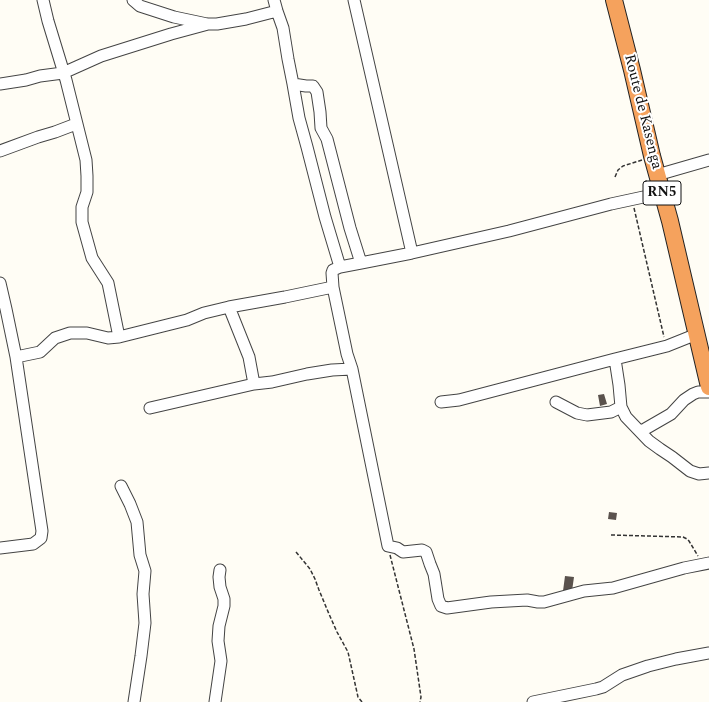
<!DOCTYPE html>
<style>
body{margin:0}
canvas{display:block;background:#fffdf5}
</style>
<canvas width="709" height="702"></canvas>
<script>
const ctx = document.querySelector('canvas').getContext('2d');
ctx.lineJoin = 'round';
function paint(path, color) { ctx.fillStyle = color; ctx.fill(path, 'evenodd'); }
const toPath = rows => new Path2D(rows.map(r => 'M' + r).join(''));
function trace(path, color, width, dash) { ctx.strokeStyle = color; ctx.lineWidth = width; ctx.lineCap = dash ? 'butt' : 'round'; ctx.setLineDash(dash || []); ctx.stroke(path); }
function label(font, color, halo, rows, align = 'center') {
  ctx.font = font + ' Spectral,serif'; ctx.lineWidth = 4; ctx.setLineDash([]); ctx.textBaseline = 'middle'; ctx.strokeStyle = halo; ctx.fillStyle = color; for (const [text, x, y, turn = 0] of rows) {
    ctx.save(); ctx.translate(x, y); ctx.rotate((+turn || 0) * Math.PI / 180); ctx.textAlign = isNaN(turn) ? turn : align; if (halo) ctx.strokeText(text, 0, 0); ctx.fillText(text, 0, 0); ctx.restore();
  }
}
paint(toPath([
 [604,394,607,404,600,406,598,395],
 [609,512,617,513,616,520,608,519],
 [565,576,574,577,572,591,563,591]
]), '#5a524d');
const minor = toPath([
 [43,0,48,21,66,80,86,160,87,176,87,192,82,207,82,222,92,258,108,283,119,337],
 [133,0,140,6,174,17,207,24],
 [274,0,277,11,283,28,288,59,293,84,299,118,307,147,325,217,340,267,361,263],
 [354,0,412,253],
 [0,84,26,80,40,76,63,73,101,56,171,34,208,24,217,24,246,19,277,11],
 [293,84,306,86,313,86,317,92,320,112,321,128,327,139,350,228,361,263,412,253,509,231,611,204,662,193],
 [0,151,38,137,55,132,76,124],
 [657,175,709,160],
 [340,267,333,270,332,273,333,287,347,354,352,369,388,546,397,548,403,552,422,550,426,552,430,564,434,574,438,599,441,606,447,608,491,602,527,600,538,602,544,602,584,591,613,588,684,568,709,563],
 [0,283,6,309,16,357,42,531,41,538,33,544,0,548],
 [229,307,285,297,333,287],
 [697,334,667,346,615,359,619,385,621,407,626,417,649,441,660,449,672,457,690,471,699,474,709,473],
 [16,357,40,352,55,338,70,333,87,333,108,338,119,337,187,320,204,313,229,307,249,357,254,384],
 [441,402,459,400,615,359],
 [556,402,577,413,587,415,611,412,621,407],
 [150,408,254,384,272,382,307,374,332,370,352,369],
 [640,431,645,429,671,414,684,400,693,394,698,392,709,392],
 [121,486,130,504,137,522,140,555,145,571,143,594,145,623,141,656,134,702],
 [215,702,221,661,218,641,219,626,224,606,224,599,220,587,219,577,220,570],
 [533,702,596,689,603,687,622,675,648,666,676,659,709,653]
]);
const highway = toPath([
 [614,0,632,70,652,156,670,221,709,387]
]);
trace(minor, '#444', 13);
trace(highway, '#222', 18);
trace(toPath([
 [615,177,618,170,623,166,642,160],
 [634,208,664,337],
 [611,535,683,537,687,539,689,541,698,556],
 [296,552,310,569,315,579,319,590,329,614,337,632,348,652,358,697,362,702],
 [390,555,414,649,421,697,420,702]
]), '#333', 1.5, [4, 2]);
trace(minor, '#fff', 11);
trace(highway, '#f5a25d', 16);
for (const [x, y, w] of [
 [662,193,38]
]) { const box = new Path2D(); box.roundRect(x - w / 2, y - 12, w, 24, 3); ctx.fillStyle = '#fff'; ctx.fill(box); trace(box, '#111', 1); }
label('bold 14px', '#111', null, [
 ["RN5",662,193]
]);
label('15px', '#111', '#fff', [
 ["Route de Kasenga",642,112,76]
]);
</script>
